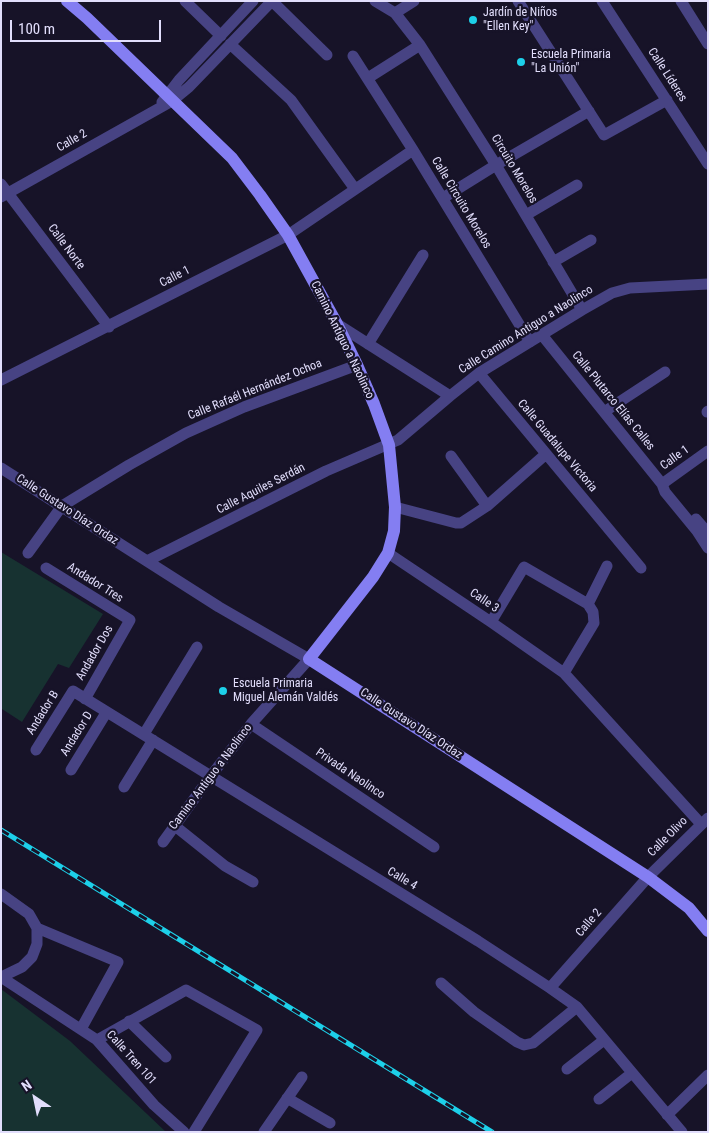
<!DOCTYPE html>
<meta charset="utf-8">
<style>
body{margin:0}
#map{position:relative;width:709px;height:1133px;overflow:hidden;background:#171328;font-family:"Roboto Condensed",sans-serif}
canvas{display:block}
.frame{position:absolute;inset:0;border:2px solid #e2defc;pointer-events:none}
.north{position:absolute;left:10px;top:1073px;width:50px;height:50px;-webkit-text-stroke:4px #171328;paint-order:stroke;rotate:326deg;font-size:14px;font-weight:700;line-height:20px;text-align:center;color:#e2defc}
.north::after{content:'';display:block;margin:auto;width:18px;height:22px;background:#e2defc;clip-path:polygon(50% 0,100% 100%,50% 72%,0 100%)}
.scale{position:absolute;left:10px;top:20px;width:151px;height:22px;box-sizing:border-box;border:2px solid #e2defc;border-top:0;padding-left:6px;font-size:15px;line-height:18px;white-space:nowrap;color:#e2defc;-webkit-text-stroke:4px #171328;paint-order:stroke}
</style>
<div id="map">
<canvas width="709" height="1133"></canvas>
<div class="frame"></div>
<div class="north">N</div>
<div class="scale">100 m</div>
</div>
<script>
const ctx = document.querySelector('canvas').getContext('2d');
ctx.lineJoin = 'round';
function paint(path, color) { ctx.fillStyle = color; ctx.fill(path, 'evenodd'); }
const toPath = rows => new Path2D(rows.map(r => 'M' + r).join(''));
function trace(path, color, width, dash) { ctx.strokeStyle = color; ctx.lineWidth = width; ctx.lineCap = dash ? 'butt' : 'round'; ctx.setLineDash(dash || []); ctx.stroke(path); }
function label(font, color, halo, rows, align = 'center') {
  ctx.font = font + ' "Roboto Condensed",sans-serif'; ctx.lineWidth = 4.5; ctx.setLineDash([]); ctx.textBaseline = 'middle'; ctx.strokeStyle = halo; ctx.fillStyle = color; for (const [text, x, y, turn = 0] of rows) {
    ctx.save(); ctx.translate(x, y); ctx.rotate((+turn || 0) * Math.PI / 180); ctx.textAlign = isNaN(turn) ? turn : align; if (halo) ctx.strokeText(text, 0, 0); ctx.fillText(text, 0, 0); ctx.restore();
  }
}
paint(toPath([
 [1,552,103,614,69,668,58,664,22,722,2,709,1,710],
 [1,989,70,1041,166,1132,1,1132]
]), '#173231');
trace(toPath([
 [185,1,221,36],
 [272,1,327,55],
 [375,1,395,13,420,45,496,165,582,310],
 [518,1,604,135,667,100],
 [602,1,708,164],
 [681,1,708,44],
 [395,13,414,1],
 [230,44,291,100,355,189],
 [353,56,413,150,530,342],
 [368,78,420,45],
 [162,102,179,80,253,1],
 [1,184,109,327],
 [1,197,172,101,189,87,272,1],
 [443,198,496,165,589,111],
 [526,215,577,185],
 [553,262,591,240],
 [337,324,450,396],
 [542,335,662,484,665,492,697,531,708,548],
 [368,344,423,255],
 [479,373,641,568],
 [1,380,288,235,413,150],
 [604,412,665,372],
 [707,412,708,411],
 [451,456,487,506],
 [1,468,219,607,309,659,251,724,210,777,163,842],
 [662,484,708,451],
 [395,507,456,523,461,523,487,506,546,454],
 [696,519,708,533],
 [28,553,62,506,129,465,186,433,244,407,357,365],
 [388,553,491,622,564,673,701,824],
 [147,561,326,471,398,440,450,396,479,373,582,310,612,293,630,288,708,284],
 [46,568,130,620,85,699],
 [491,622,524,567,588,604],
 [564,673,594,623,593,612,588,604,607,566],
 [251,724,434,847],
 [144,734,197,647],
 [36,750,73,691,478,941,550,988,577,1007,682,1132],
 [71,770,106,713],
 [124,787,153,740],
 [175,826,225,866,253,882],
 [1,894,29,914,37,928,37,944,32,957,22,967,1,977],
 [37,928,118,962,81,1029],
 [1,977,97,1040,154,1105,184,1132],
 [441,983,474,1012,517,1042,524,1045,533,1043,577,1007],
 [550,988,648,877,708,818],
 [129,1021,166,1057],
 [97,1040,186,990,257,1030,194,1132],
 [567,1069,604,1040],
 [287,1098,330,1123],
 [599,1099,632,1073],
 [667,1115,708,1075],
 [264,1132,302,1077]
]), '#474383', 11);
trace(toPath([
 [67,1,87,18,232,158,260,195,288,235,337,324,357,365,374,404,389,445,395,507,394,531,388,553,373,577,309,659,648,877,689,908,708,931]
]), '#847ef2', 12);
const rail = toPath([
 [1,830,492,1132]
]);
trace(rail, '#1dd0e9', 5);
trace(rail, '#171328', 3, [9]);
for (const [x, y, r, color] of [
 [473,20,5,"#1dd0e9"],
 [521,62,5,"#1dd0e9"],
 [223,691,5,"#1dd0e9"]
]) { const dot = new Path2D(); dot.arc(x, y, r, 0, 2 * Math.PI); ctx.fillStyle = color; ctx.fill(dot); trace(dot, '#171328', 2); }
label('12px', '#e2defc', '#171328', [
 ["Jardín de Niños",483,13],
 ["\"Ellen Key\"",483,27],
 ["Escuela Primaria",531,55],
 ["\"La Unión\"",531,69],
 ["Escuela Primaria",233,684],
 ["Miguel Alemán Valdés",233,698]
], 'left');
label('12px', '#e2defc', '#171328', [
 ["Calle Líderes",667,75,57],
 ["Calle 2",72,141,-30],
 ["Circuito Morelos",514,169,59],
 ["Calle Circuito Morelos",461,203,59],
 ["Calle Norte",66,247,53],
 ["Calle 1",175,277,-27],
 ["Calle Camino Antiguo a Naolinco",526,330,-32],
 ["Camino Antiguo a Naolinco",342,340,64],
 ["Calle Rafaél Hernández Ochoa",255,390,-22],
 ["Calle Plutarco Elías Calles",613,401,51],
 ["Calle Guadalupe Victoria",557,446,50],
 ["Calle 1",675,458,-36],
 ["Calle Aquiles Serdán",261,489,-27],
 ["Calle Gustavo Díaz Ordaz",67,510,33],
 ["Andador Tres",95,583,32],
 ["Calle 3",484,601,34],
 ["Andador Dos",95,653,-60],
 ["Andador B",43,713,-58],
 ["Calle Gustavo Díaz Ordaz",411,724,33],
 ["Andador D",77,734,-58],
 ["Privada Naolinco",350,774,34],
 ["Camino Antiguo a Naolinco",211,777,-53],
 ["Calle Olivo",668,837,-45],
 ["Calle 4",402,879,31],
 ["Calle 2",589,923,-49],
 ["Calle Tren 101",131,1058,48]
]);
</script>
